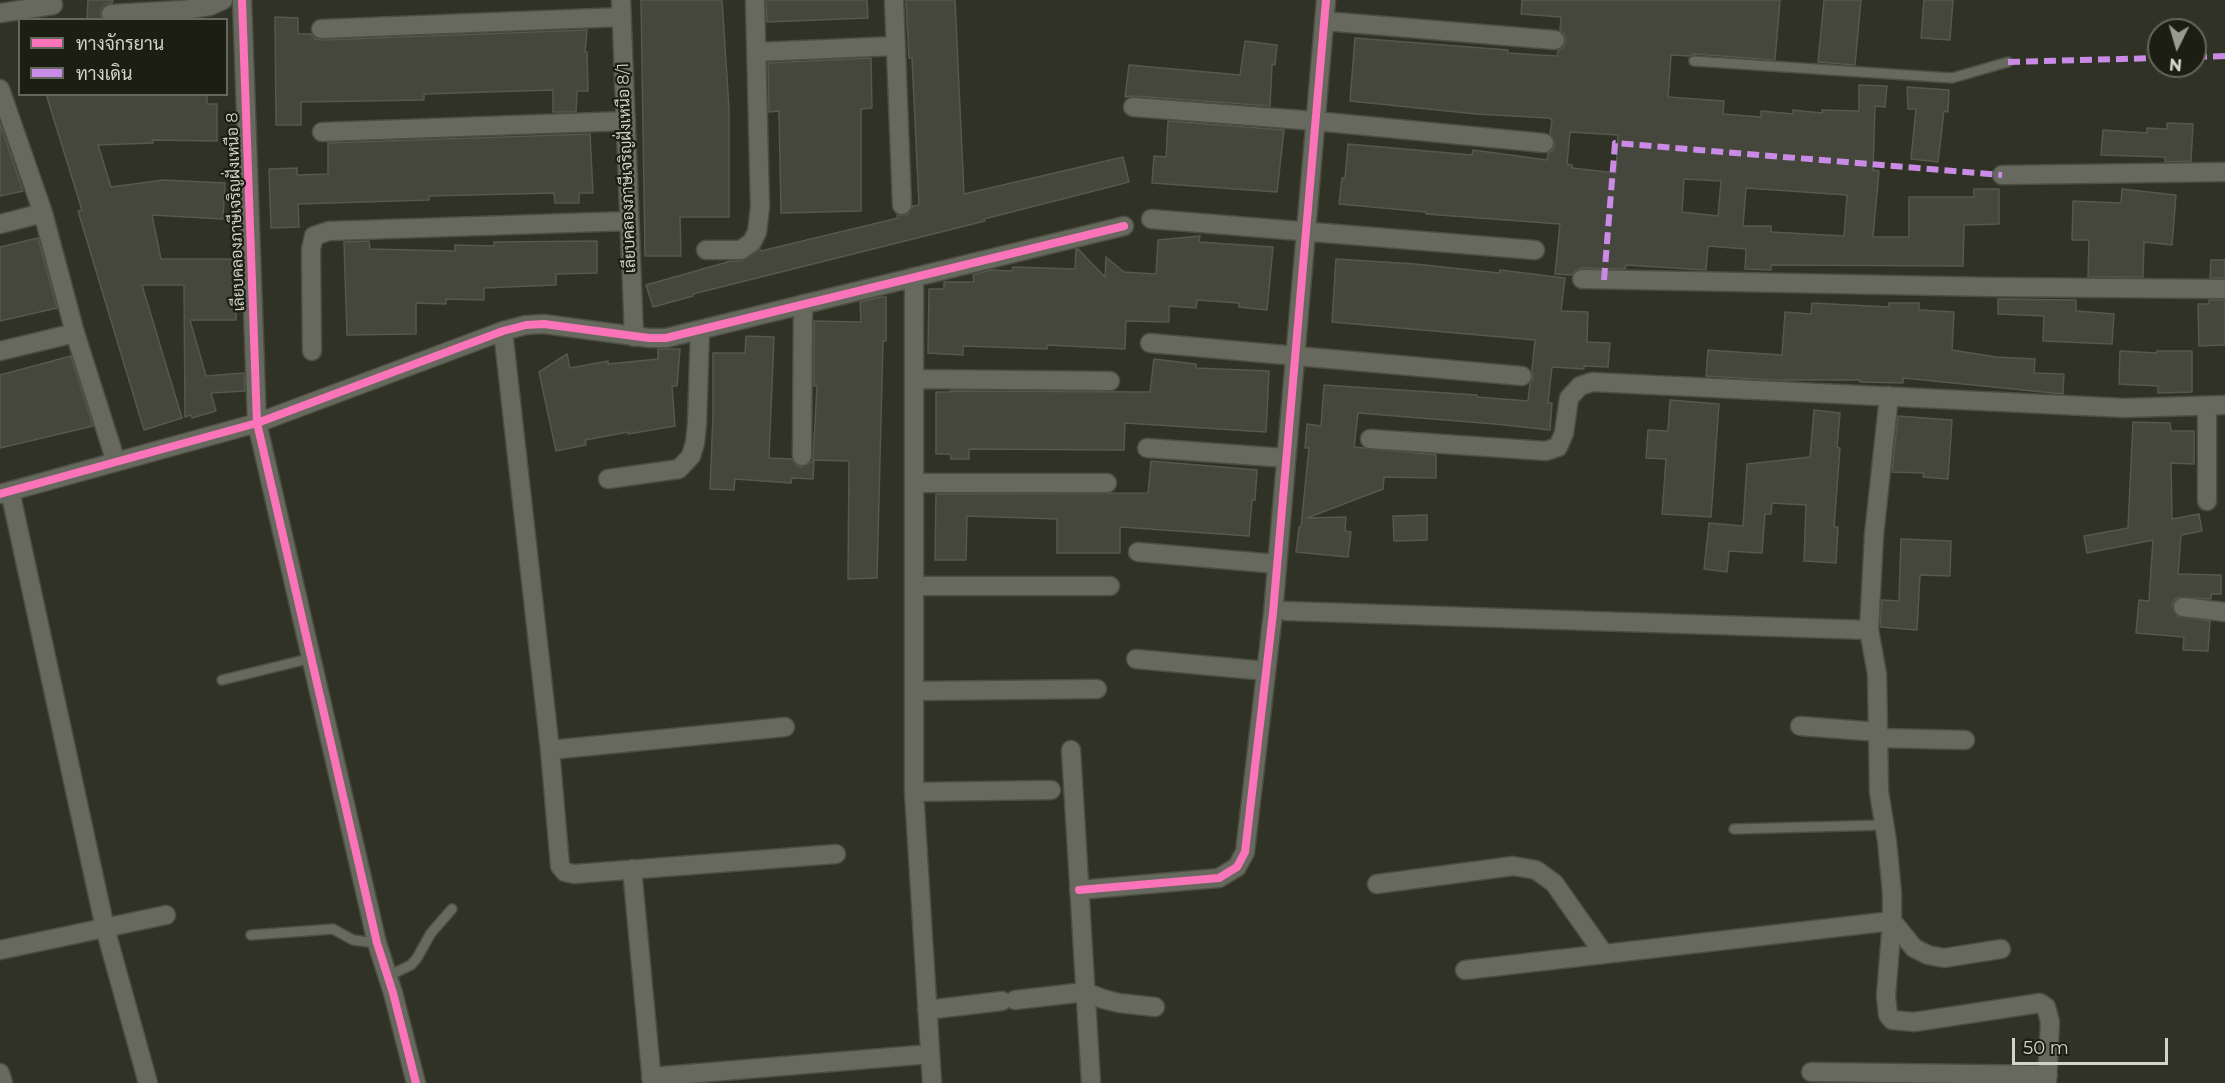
<!DOCTYPE html>
<meta charset="utf-8">
<style>
body{margin:0}
#map{position:relative;width:2225px;height:1083px;overflow:hidden;background:#303225;font-family:Montserrat,Sarabun,sans-serif}
canvas{display:block}
.legend{position:absolute;left:18px;top:18px;width:210px;height:78px;box-sizing:border-box;background:#1c1e13;border:2px solid #64675b;margin:0;padding:8px 10px;list-style:none;font-size:18px;color:#d1d4c6}
.legend li{display:flex;align-items:center;gap:12px;height:30px}
.legend b{width:30px;border:2px solid #64675b}
.north{position:absolute;left:2147px;top:18px;width:60px;height:60px;box-sizing:border-box;background:#1c1e13;border:2px solid #64675b;border-radius:50%;rotate:185deg;font-size:16px;font-weight:700;line-height:24px;text-align:center;color:#d1d4c6}
.north::after{content:'';display:block;margin:auto;width:21px;height:27px;background:#999b8e;clip-path:polygon(50% 0,100% 100%,50% 72%,0 100%)}
.scale{position:absolute;left:2012px;top:1038px;width:156px;height:27px;box-sizing:border-box;border:3px solid #d1d4c6;border-top:0;padding-left:8px;font-size:18px;line-height:21px;white-space:nowrap;color:#d1d4c6;-webkit-text-stroke:4px #1c1e13;paint-order:stroke}
</style>
<div id="map">
<canvas width="2225" height="1083"></canvas>
<ul class="legend">
<li><b style="height:8px;background:#fb73b8"></b>ทางจักรยาน</li>
<li><b style="height:8px;background:#ca8be6"></b>ทางเดิน</li>
</ul>
<div class="north">N</div>
<div class="scale">50 m</div>
</div>
<script>
const ctx = document.querySelector('canvas').getContext('2d');
ctx.lineJoin = 'round';
function paint(path, color) { ctx.fillStyle = color; ctx.fill(path, 'evenodd'); }
const toPath = rows => new Path2D(rows.map(r => 'M' + r).join(''));
function trace(path, color, width, dash) { ctx.strokeStyle = color; ctx.lineWidth = width; ctx.lineCap = dash ? 'butt' : 'round'; ctx.setLineDash(dash || []); ctx.stroke(path); }
function label(font, color, halo, rows, align = 'center') {
  ctx.font = font + ' Montserrat,Sarabun,sans-serif'; ctx.lineWidth = 4.5; ctx.setLineDash([]); ctx.textBaseline = 'middle'; ctx.strokeStyle = halo; ctx.fillStyle = color; for (const [text, x, y, turn = 0] of rows) {
    ctx.save(); ctx.translate(x, y); ctx.rotate((+turn || 0) * Math.PI / 180); ctx.textAlign = isNaN(turn) ? turn : align; if (halo) ctx.strokeText(text, 0, 0); ctx.fillText(text, 0, 0); ctx.restore();
  }
}
const building = toPath([
 [88,0,113,0,112,3,105,4,101,8,101,20,87,20,88,0],
 [641,0,722,0,729,108,729,217,680,217,681,256,645,256,641,0],
 [766,0,867,0,868,18,767,22,766,0],
 [906,0,955,0,964,194,1123,157,1129,182,984,219,985,221,693,294,693,296,653,307,646,285,731,261,742,261,760,249,761,251,898,218,897,215,907,215,913,206,919,205,912,58,909,58,906,0],
 [1522,0,1780,0,1775,60,1694,54,1689,56,1671,55,1668,97,1724,101,1723,114,1761,117,1761,111,1793,114,1793,110,1822,113,1822,110,1859,111,1859,85,1887,86,1885,107,1875,106,1873,170,1879,171,1873,237,1909,237,1909,197,1974,197,1974,189,1999,189,1999,224,1964,225,1963,266,1771,265,1771,270,1745,269,1746,249,1708,246,1706,270,1626,265,1625,269,1582,268,1576,270,1572,275,1555,274,1560,224,1426,214,1426,212,1339,204,1342,178,1345,178,1348,144,1472,155,1473,150,1547,160,1548,153,1553,150,1555,143,1550,134,1552,120,1549,118,1476,114,1350,101,1355,38,1508,50,1508,53,1557,56,1558,51,1564,47,1566,41,1565,35,1560,30,1561,17,1521,14,1522,0],
 [1570,132,1618,135,1616,173,1572,168,1572,165,1567,164,1570,132],
 [1684,179,1721,181,1718,216,1682,212,1684,179],
 [1746,188,1847,195,1844,236,1771,232,1771,226,1743,226,1746,188],
 [1824,0,1861,0,1855,65,1818,62,1824,0],
 [1924,0,1953,0,1950,40,1921,38,1924,0],
 [275,17,298,18,298,34,311,34,315,39,321,40,587,30,585,52,587,52,588,91,577,91,576,112,553,112,553,90,424,94,424,100,301,102,301,125,276,125,275,17],
 [1245,41,1277,45,1275,65,1272,64,1270,106,1134,96,1125,97,1129,65,1240,75,1245,41],
 [871,58,872,108,861,109,861,211,781,213,779,111,769,112,768,63,871,58],
 [1907,87,1949,90,1948,112,1944,111,1938,162,1911,159,1916,109,1908,109,1907,87],
 [46,94,207,94,207,104,217,104,217,141,152,140,153,143,98,145,111,187,163,180,225,183,223,219,152,215,161,259,237,259,236,320,190,320,206,376,244,373,245,391,211,393,216,411,192,418,191,415,185,417,184,285,142,285,182,418,144,430,78,211,82,210,46,94],
 [1168,121,1284,130,1277,192,1152,183,1154,156,1166,157,1168,121],
 [0,123,23,191,0,196,0,123],
 [2167,123,2193,124,2191,161,2165,162,2165,157,2101,155,2103,130,2147,133,2147,128,2167,129,2167,123],
 [590,134,593,193,579,193,579,203,555,203,554,193,429,196,429,200,298,204,299,227,271,228,269,169,297,168,297,175,328,174,328,143,590,134],
 [2122,189,2176,195,2172,245,2144,242,2143,277,2088,277,2089,240,2072,240,2073,201,2121,203,2122,189],
 [1200,236,1199,242,1273,247,1267,310,1239,307,1239,303,1197,300,1196,308,1169,306,1169,322,1126,321,1125,349,1047,345,1047,349,963,346,963,355,928,353,929,289,944,289,944,282,974,282,973,275,991,270,1012,271,1013,267,1075,269,1076,249,1078,249,1105,277,1106,257,1124,272,1156,274,1158,240,1200,236],
 [38,238,57,308,0,321,0,247,38,238],
 [369,241,370,249,455,251,455,245,494,246,494,242,597,241,597,273,556,274,556,285,484,288,484,300,446,299,446,304,416,303,416,334,347,335,344,242,369,241],
 [1336,259,1415,264,1499,273,1500,270,1565,278,1561,311,1588,312,1587,342,1610,343,1608,367,1584,366,1584,369,1552,367,1548,403,1552,403,1550,430,1495,424,1358,413,1354,447,1436,455,1436,478,1384,477,1383,489,1307,518,1346,517,1345,531,1351,532,1348,557,1296,552,1299,527,1301,527,1309,448,1305,448,1307,424,1321,426,1324,385,1477,395,1477,397,1528,401,1530,383,1533,378,1532,370,1535,340,1332,322,1336,259],
 [2211,260,2225,260,2225,278,2210,278,2211,260],
 [881,297,886,297,886,341,883,341,877,578,848,579,849,461,813,460,817,386,814,386,814,321,861,322,860,302,881,297],
 [1998,299,2076,300,2076,311,2114,314,2112,344,2043,341,2044,316,1998,314,1998,299],
 [2209,300,2225,300,2225,345,2199,346,2198,304,2209,304,2209,300],
 [1812,303,1889,307,1889,303,1919,303,1919,310,1954,312,1952,350,1996,357,2035,359,2034,373,2064,374,2063,394,1903,378,1903,383,1860,382,1860,380,1772,380,1706,376,1708,350,1782,355,1785,312,1811,314,1812,303],
 [746,336,774,337,769,458,792,459,796,465,801,467,814,461,813,479,792,478,791,483,735,479,734,490,710,489,713,415,713,353,745,353,746,336],
 [658,349,680,349,677,386,672,386,675,426,628,434,628,432,585,440,586,445,556,451,539,372,567,354,570,368,608,361,608,364,658,359,658,349],
 [2120,351,2157,353,2157,351,2192,351,2192,392,2158,393,2158,386,2119,384,2120,351],
 [71,356,93,426,0,448,0,375,71,356],
 [1154,359,1196,364,1196,368,1269,371,1266,432,1125,423,1124,450,969,449,969,459,951,459,950,454,936,454,936,392,950,392,950,391,1150,392,1154,359],
 [1670,400,1719,404,1711,517,1662,514,1666,459,1646,458,1648,430,1668,431,1670,400],
 [1814,410,1840,413,1837,447,1840,448,1834,527,1838,527,1836,563,1804,561,1806,505,1772,503,1771,514,1765,514,1762,553,1729,551,1727,572,1704,569,1709,523,1743,526,1747,464,1810,457,1814,410],
 [1898,416,1952,420,1948,479,1923,477,1924,473,1892,472,1898,416],
 [2133,422,2170,423,2171,431,2194,431,2194,464,2171,463,2172,519,2199,514,2202,531,2181,535,2178,574,2221,575,2221,594,2211,594,2211,599,2179,597,2174,600,2172,606,2177,616,2210,621,2208,651,2183,650,2184,637,2136,633,2139,600,2149,601,2153,540,2087,553,2084,536,2128,528,2133,422],
 [1151,461,1257,470,1255,500,1252,500,1249,536,1120,527,1120,553,1057,553,1057,519,967,516,966,560,935,560,936,494,1148,493,1151,461],
 [1427,515,1427,540,1394,541,1393,516,1427,515],
 [1901,539,1951,541,1950,576,1920,575,1917,630,1880,627,1882,600,1899,601,1901,539]
]);
paint(building, '#45473c');
trace(building, '#56584e', 1.5);
const service = toPath([
 [1694,61,1952,78,2008,62],
 [222,680,312,658],
 [1734,829,1884,825],
 [251,935,333,929,353,940,377,943],
 [388,976,411,965,417,958,431,933,452,909]
]);
const minor = toPath([
 [242,0,257,423,377,943,393,993,416,1083],
 [621,0,634,337],
 [894,0,902,205],
 [0,13,53,5],
 [111,14,183,10,210,6,223,0],
 [1324,21,1555,40],
 [321,29,622,17],
 [757,52,896,46],
 [0,89,43,213,75,333,116,462],
 [1133,107,1315,121,1544,143],
 [322,132,626,121],
 [2002,175,2225,172],
 [1151,219,1535,250],
 [0,224,43,213],
 [706,250,741,250,752,242,757,232,760,207,755,0],
 [914,277,914,792,932,1083],
 [1582,279,1992,287,2225,289],
 [503,331,550,750,560,866,565,872,574,874,836,854],
 [1150,343,1522,376],
 [0,351,75,333],
 [312,351,311,249,314,236,329,231,629,221],
 [914,379,1110,381],
 [1889,396,1874,535,1869,630,1877,674,1879,792,1887,841,1892,893,1892,921,1914,948,1928,955,1944,958,2001,949],
 [1370,439,1546,451,1558,447,1564,433,1569,398,1580,386,1592,382,2125,408,2225,405],
 [1147,448,1286,458],
 [802,456,803,304],
 [608,479,679,469,691,456,695,443,697,423,700,330],
 [914,483,1107,483],
 [10,491,105,928,148,1083],
 [0,494,257,423,503,331,526,325,544,324,649,338,666,338,1124,226],
 [2207,501,2207,406],
 [1138,552,1277,564],
 [914,586,1110,586],
 [2183,607,2225,612],
 [1286,611,1869,630],
 [1136,659,1266,671],
 [914,691,1097,689],
 [1800,726,1879,732],
 [1879,738,1965,740],
 [550,750,785,727],
 [1071,750,1091,1083],
 [914,792,1051,790],
 [632,869,652,1083],
 [1377,884,1513,866,1536,870,1554,883,1604,954],
 [1079,890,1219,878,1237,867,1245,852,1273,613,1326,0],
 [0,950,166,915],
 [1465,970,1892,921,1886,996,1888,1015,1892,1020,1914,1022,2040,1003,2046,1007,2050,1022,2047,1083],
 [1015,1000,1085,992,1103,999,1119,1003,1155,1007],
 [927,1010,1002,1001],
 [1811,1072,2048,1075],
 [0,1073,3,1083],
 [651,1077,930,1054]
]);
trace(service, '#4c4d43', 12);
trace(minor, '#4c4d43', 21);
trace(service, '#67695e', 9);
trace(minor, '#67695e', 18);
trace(toPath([
 [2195,57,2225,56],
 [2008,62,2159,58],
 [1604,280,1615,143,2002,175]
]), '#ca8be6', 6, [12, 6]);
trace(toPath([
 [242,0,257,423,377,943,393,993,416,1083],
 [0,494,257,423,503,331,526,325,544,324,649,338,666,338,1124,226],
 [1079,890,1219,878,1237,867,1245,852,1273,613,1326,0]
]), '#fb73b8', 8);
label('16px', '#d1d4c6', '#1c1e13', [
 ["เลียบคลองภาษีเจริญฝั่งเหนือ 8/1",627,168,-92],
 ["เลียบคลองภาษีเจริญฝั่งเหนือ 8",236,212,-92]
]);
</script>
